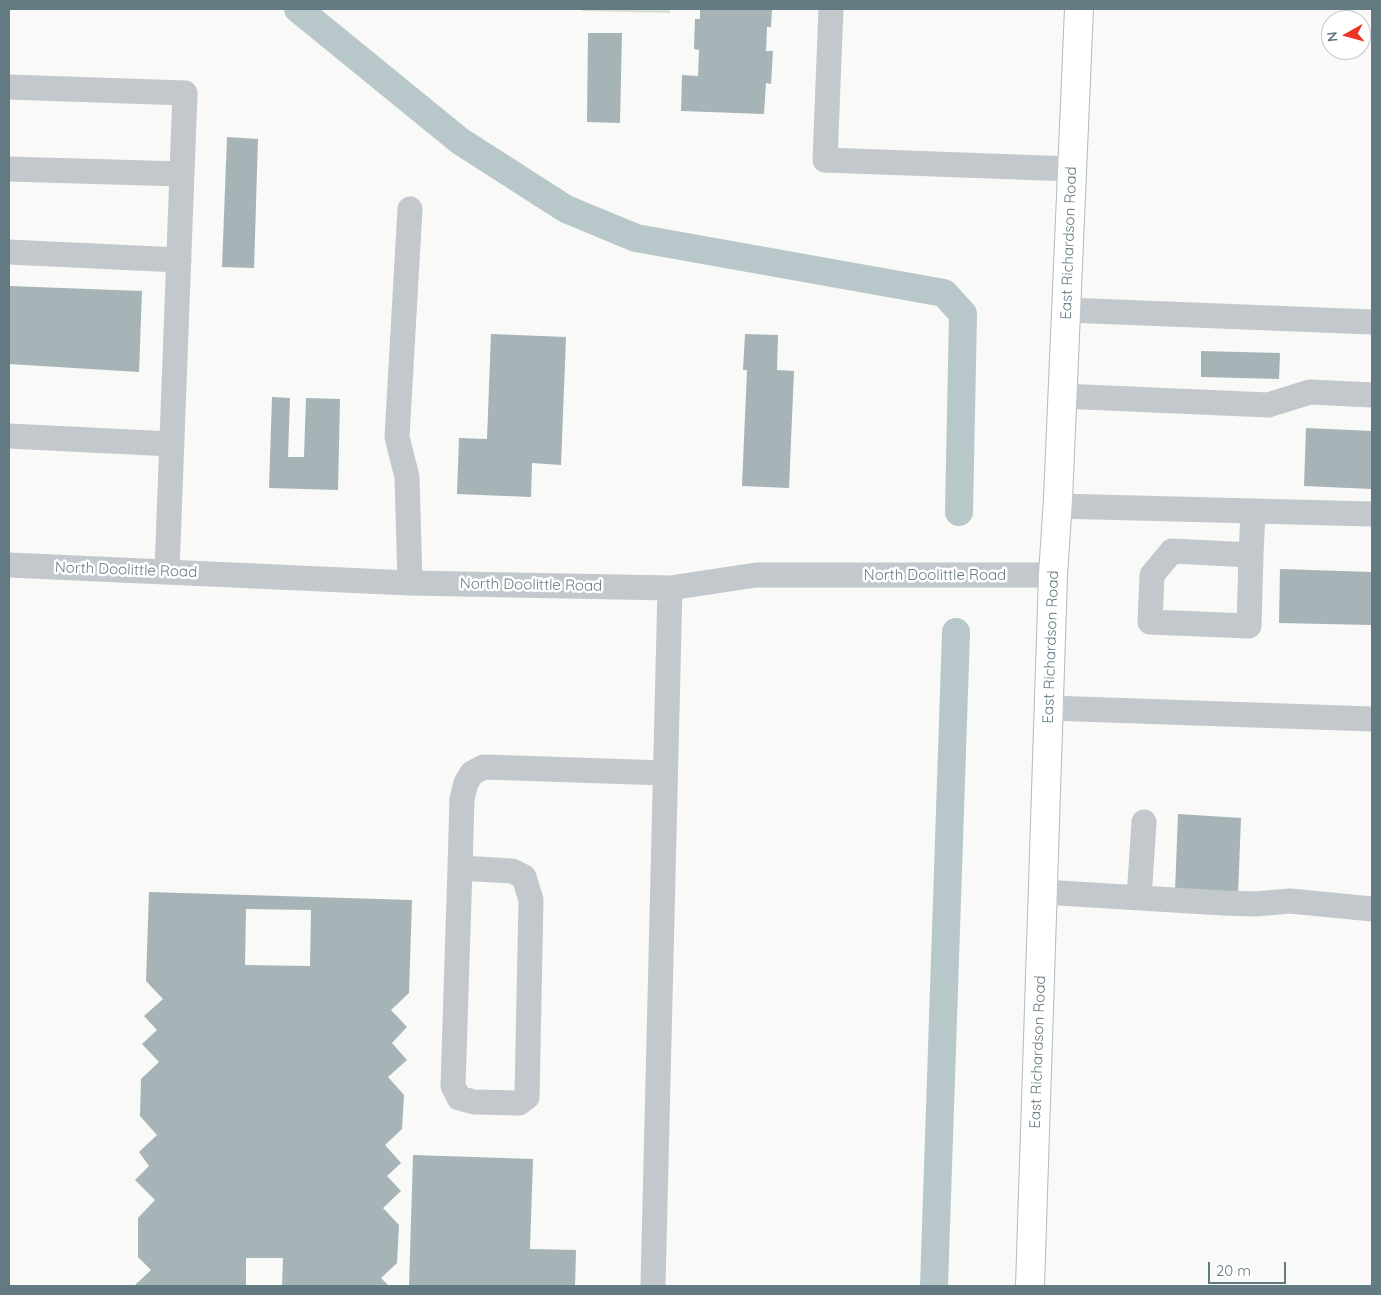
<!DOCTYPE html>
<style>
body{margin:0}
#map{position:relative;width:1381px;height:1295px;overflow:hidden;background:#f9f9f7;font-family:Quicksand,sans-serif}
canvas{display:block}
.frame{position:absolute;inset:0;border:10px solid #637a83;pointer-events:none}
.north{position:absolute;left:1321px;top:10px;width:50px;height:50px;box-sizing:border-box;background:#fff;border:1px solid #c1cacd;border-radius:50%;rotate:263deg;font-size:14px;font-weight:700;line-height:20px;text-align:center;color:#637a83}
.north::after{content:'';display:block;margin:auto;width:18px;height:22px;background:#ec3324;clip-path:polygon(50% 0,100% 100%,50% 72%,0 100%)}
.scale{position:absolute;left:1208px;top:1262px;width:78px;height:22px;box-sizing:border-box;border:2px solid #637a83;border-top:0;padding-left:6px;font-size:15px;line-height:18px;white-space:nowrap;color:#637a83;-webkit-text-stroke:4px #fff;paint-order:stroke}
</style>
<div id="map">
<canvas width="1381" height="1295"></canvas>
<div class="frame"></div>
<div class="north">N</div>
<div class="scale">20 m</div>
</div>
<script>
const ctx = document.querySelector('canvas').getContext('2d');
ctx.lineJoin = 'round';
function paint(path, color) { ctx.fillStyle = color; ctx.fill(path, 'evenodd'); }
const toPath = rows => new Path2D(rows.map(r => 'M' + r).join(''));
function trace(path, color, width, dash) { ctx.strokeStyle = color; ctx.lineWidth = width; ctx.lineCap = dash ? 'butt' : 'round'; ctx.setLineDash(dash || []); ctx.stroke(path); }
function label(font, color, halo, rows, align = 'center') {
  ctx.font = font + ' Quicksand,sans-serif'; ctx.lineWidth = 5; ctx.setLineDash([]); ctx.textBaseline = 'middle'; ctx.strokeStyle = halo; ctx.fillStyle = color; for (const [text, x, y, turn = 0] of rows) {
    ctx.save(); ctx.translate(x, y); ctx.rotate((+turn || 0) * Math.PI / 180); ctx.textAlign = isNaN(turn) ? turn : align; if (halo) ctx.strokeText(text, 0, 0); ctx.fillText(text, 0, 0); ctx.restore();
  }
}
paint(toPath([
 [582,9,670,9,670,13,582,11]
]), '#dadfd6');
trace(toPath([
 [298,9,460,141,566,209,636,238,944,293,963,314,959,512],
 [934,1286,956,632]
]), '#b8c8ca', 28);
paint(toPath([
 [700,9,772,9,771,27,767,27,766,51,773,51,771,84,766,83,764,114,681,111,682,75,698,76,699,50,694,49,695,19,700,19],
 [588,33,622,33,620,123,587,122],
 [227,137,258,139,254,268,222,267],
 [9,286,142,291,139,372,9,364],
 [491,334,566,337,561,465,532,463,531,497,457,494,459,438,487,439],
 [745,334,778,335,777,370,794,371,789,488,742,486,747,370,743,370],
 [1201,351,1280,353,1279,379,1201,377],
 [272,397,290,398,288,457,304,457,306,398,340,399,338,490,269,488],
 [1306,428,1372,431,1372,489,1304,486],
 [1280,569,1372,572,1372,625,1279,623],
 [1178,814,1241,818,1238,895,1175,892],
 [149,892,412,900,409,993,391,1010,407,1027,392,1043,407,1060,388,1077,404,1095,402,1129,385,1145,401,1163,387,1176,401,1191,383,1208,399,1225,397,1263,381,1278,389,1286,282,1286,283,1258,246,1258,246,1286,134,1286,151,1270,138,1257,138,1218,155,1200,135,1180,149,1166,139,1152,157,1135,140,1116,141,1079,159,1062,142,1044,157,1030,144,1016,163,999,146,981],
 [246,909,311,910,310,966,245,965],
 [413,1155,533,1159,530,1249,576,1250,575,1286,409,1286]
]), '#a6b3b7');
const major = toPath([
 [1030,1286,1053,575,1058,499,1079,9]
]);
trace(major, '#b3babe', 30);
trace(toPath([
 [831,9,825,160,1072,169],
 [9,87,185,93,167,571],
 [9,169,182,174],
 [9,252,179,260],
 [1066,310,1372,322],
 [1062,396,1268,405,1310,392,1372,395],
 [9,436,172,444],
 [1057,506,1372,514],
 [1251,555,1249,626,1150,622,1152,575,1172,551,1251,555,1253,512],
 [9,565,410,583,670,588,756,575,1053,575],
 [410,583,407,477,397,437,410,209],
 [1049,708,1372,719],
 [460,868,512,871,524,877,531,900,527,1097,519,1103,474,1102,459,1098,453,1086,460,868,462,799,466,783,472,773,484,767,665,773],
 [1043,892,1223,903,1255,904,1290,901,1372,909],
 [1139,898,1144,822],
 [653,1286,670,588]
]), '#c2c8cb', 25);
trace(major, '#fff', 28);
label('15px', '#637a83', '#fff', [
 ["East Richardson Road",1069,243,-88],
 ["North Doolittle Road",126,570,2],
 ["North Doolittle Road",935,575],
 ["North Doolittle Road",531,585,1],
 ["East Richardson Road",1051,647,-88],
 ["East Richardson Road",1038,1052,-88]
]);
</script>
